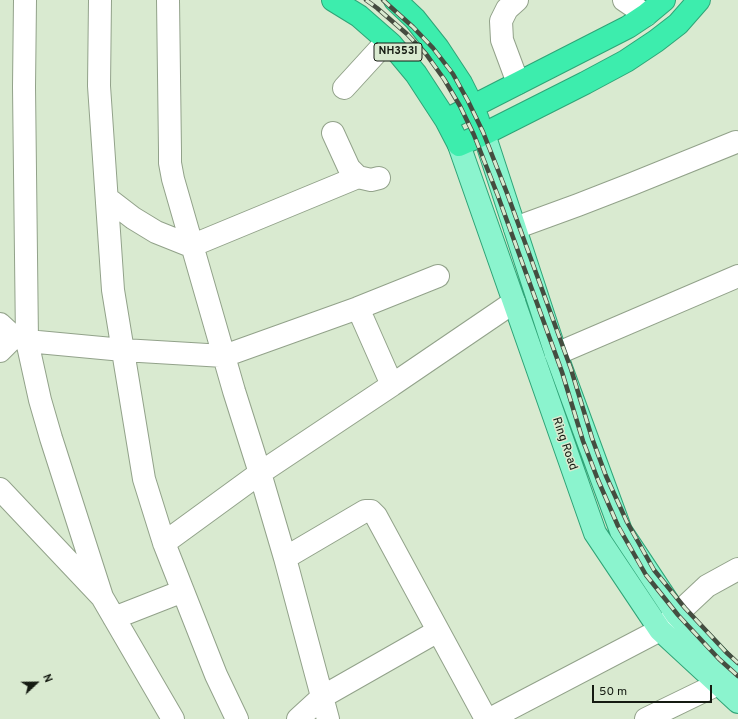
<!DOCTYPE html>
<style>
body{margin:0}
#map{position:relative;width:738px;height:719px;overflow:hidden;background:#d9ead0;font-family:Overpass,sans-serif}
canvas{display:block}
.north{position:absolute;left:16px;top:663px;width:40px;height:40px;-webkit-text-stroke:3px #d9ead0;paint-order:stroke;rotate:68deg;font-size:11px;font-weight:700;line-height:16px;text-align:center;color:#151b12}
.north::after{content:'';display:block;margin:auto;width:14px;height:18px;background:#151b12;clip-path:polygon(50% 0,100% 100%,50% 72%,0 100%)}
.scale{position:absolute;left:592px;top:685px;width:120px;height:18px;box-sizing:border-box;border:2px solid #151b12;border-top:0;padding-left:5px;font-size:12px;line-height:14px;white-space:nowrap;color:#151b12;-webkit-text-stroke:3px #d9ead0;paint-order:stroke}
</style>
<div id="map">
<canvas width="738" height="719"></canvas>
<div class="north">N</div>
<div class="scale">50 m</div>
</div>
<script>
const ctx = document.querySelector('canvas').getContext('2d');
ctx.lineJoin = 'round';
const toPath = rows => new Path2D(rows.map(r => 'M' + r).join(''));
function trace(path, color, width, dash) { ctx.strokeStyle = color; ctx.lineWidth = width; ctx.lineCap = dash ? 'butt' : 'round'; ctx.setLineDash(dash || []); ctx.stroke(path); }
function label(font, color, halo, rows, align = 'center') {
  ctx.font = font + ' Overpass,sans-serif'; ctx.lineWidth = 3; ctx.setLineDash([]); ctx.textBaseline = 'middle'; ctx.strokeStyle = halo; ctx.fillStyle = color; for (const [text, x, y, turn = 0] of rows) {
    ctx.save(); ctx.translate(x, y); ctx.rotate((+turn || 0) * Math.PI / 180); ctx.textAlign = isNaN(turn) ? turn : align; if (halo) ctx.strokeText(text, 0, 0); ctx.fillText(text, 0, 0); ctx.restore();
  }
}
const minor = toPath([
 [100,0,99,86,113,290,144,479,164,543,216,675,237,719],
 [168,0,170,151,170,163,173,179,234,391,260,473,285,558,328,719],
 [517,0,507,9,501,21,502,40,518,83],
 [624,0,646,15],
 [344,88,387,41],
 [333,133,349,168,358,177,371,180,379,178],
 [107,198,133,218,156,232,191,246,358,177],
 [515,228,578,205,632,184,736,142],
 [358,308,438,276],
 [0,324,14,337],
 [0,351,14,337,27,341,24,87,25,0],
 [556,354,738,276],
 [392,385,514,302],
 [0,489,102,597,173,719],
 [285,558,365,511,371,511,376,516,486,719],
 [102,597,51,438,40,400,27,341,123,350,224,356,358,308,392,385,260,473,164,543],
 [114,618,183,591],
 [298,719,322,697,438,631],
 [490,719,660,630,707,586,738,569],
 [646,719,718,684]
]);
const major = toPath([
 [484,134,556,354,621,531,676,614,728,668,738,677],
 [459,145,595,533,660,630,738,702]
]);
const highway = toPath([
 [333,0,359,16,391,44,416,74,446,120,459,145,484,134,585,83,626,61,656,41,678,24,699,0],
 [395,0,415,19,438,48,461,83,473,107,478,120],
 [446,120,628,27,646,15,664,0]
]);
trace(minor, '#92a28a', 24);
trace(major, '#2fa477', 24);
trace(highway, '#2fa477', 24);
trace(minor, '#fff', 22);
trace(major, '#8bf4ce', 22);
trace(highway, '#3dedad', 22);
const rail = toPath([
 [366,0,377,8,407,34,426,54,444,79,460,106,474,135,498,196,562,372,583,441,598,480,618,526,646,575,678,615,719,659,738,676],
 [383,0,413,27,433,48,453,74,468,101,483,132,507,193,571,369,592,438,606,476,627,522,654,570,685,608,726,652,738,663]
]);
trace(rail, '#454d40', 4.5);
trace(rail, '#d9ead0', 3, [9]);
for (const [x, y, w] of [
 [398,52,48]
]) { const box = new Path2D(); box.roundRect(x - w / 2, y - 9, w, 18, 3); ctx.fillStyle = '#d9ead0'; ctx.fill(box); trace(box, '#151b12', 1); }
label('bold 11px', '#151b12', null, [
 ["NH353I",398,52]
]);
label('12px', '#151b12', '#d9ead0', [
 ["Ring Road",564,444,71]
]);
</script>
